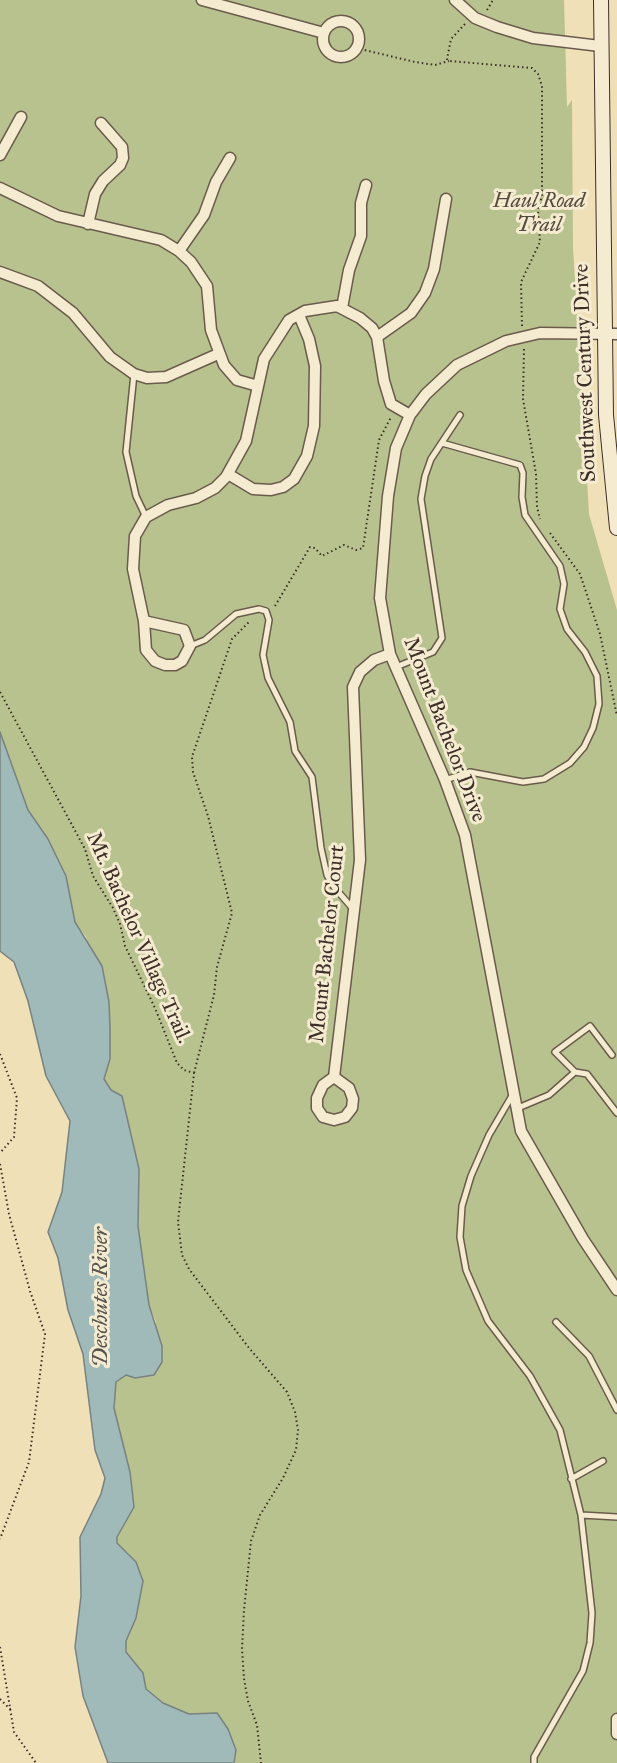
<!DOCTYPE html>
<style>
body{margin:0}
canvas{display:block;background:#f0e0b7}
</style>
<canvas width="617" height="1763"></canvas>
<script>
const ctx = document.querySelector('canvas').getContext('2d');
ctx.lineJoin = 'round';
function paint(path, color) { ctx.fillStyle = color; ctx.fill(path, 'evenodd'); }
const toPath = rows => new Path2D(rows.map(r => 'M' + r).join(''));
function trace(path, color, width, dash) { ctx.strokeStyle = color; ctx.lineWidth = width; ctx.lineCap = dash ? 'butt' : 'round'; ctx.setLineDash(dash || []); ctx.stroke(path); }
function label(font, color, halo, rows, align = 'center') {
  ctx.font = font + ' "IM FELL Great Primer",serif'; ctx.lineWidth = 6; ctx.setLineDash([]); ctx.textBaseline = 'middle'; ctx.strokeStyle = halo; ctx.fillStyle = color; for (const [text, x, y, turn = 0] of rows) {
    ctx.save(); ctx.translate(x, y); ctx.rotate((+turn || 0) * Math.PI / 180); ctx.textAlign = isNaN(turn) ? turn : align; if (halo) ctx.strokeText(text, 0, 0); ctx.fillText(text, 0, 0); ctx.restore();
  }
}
paint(toPath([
 [0,0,564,0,567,107,572,100,573,247,589,514,617,610,617,1763,234,1763,236,1750,217,1713,189,1714,163,1703,146,1689,143,1673,126,1652,126,1641,136,1618,138,1600,130,1555,117,1543,117,1537,134,1507,114,1408,116,1381,126,1375,135,1378,156,1322,149,1305,138,1226,139,1169,122,1096,111,1090,104,1079,110,1059,109,1002,86,937,75,922,66,876,48,839,28,810,0,732]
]), '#b8c28f');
const water = toPath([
 [0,732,28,810,48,839,66,876,75,922,102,966,109,1002,110,1028,110,1059,104,1079,111,1090,122,1096,139,1169,138,1226,143,1262,149,1305,162,1346,162,1362,154,1375,135,1378,126,1375,116,1382,114,1408,130,1472,134,1507,117,1537,117,1543,136,1562,143,1581,136,1618,126,1641,126,1652,143,1673,146,1689,163,1703,189,1714,217,1713,228,1729,236,1750,234,1763,108,1763,83,1696,75,1647,81,1596,80,1537,101,1494,105,1478,95,1450,83,1354,68,1310,58,1258,48,1232,62,1192,70,1121,46,1076,28,1001,14,962,0,951,0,732]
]);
paint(water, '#a0baba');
trace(water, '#788280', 1.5);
const lane = toPath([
 [134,374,126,452,136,496,146,517],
 [442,443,520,465,523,473,522,497,525,515,560,566,564,584,560,609,567,629,585,652,597,676,599,704,593,728,584,747,570,763,544,779,523,782,470,772,445,780],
 [190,646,205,640,236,614,259,609,266,611,269,620,263,655,268,678,290,722,295,751,312,777,321,848,327,875,334,887,354,910],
 [396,667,433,652,442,638,421,499,425,476,431,459,460,415],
 [575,1072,587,1074,617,1113],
 [513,1094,489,1135,471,1176,462,1206,460,1237,466,1270,488,1321,530,1376,560,1430,581,1515,592,1613,590,1643,583,1671,534,1757,534,1763],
 [518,1108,549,1095,575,1072,555,1052,590,1026,612,1055],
 [556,1322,589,1356,617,1410],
 [571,1479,603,1461],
 [581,1515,617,1517]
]);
const street = toPath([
 [202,0,324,33],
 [455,0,475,18,497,27,533,38,600,46],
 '323 39a18 18 0 1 1 36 0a18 18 0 1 1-36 0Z',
 [0,155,21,117],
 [0,188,58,216,161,240,179,251,191,262,207,286,211,330,224,365,237,380,258,386],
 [88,224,95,194,103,181,120,165,123,158,122,147,101,123],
 [179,251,204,215,216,182,230,158],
 [0,272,38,286,73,313,110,357,134,374,147,378,166,377,218,354],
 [342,308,349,270,361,236,361,203,366,185],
 [617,334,540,333,506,341,457,365,426,394,410,415,396,448,388,496,380,598,390,654,445,780,465,835,521,1131,583,1239,617,1290],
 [377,337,411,313,425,293,434,269,446,199],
 [228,474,253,489,271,490,283,487,294,479,307,456,314,426,315,366,309,339,299,315],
 [144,621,184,630,190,646,182,661,175,665,165,665,155,661,146,650,144,621,133,569,135,536,146,517,168,505,196,498,215,488,226,477,246,441,264,359,289,320,305,311,337,306,360,318,372,328,377,337,384,381,391,404,410,415],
 [334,1077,349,1088,353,1099,352,1108,345,1117,334,1120,323,1117,317,1108,317,1098,323,1085,334,1077,360,860,353,687,360,672,374,660,390,654],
 [617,1719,617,1734]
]);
const secondary = toPath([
 [601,0,606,415,617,528]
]);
trace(lane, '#6a5b4c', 8);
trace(street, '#6a5b4c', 13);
trace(secondary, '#3d2f28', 16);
trace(toPath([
 [487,10,493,0],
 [465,24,451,39,447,59,449,61,532,68,538,74,542,86,542,196,538,210,540,242,521,282,522,326],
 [356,48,415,62,435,65,449,61],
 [524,349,523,399,536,474,537,507,540,519],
 [550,533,580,574,600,634,617,716],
 [275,606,310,547,315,548,322,556,344,545,356,550,363,548,379,440,391,417],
 [0,692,85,849,93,876,113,908,120,924,125,946,155,1008,177,1063,184,1070,194,1073,178,1222,182,1255,189,1269,249,1348,287,1392,295,1412,298,1430,296,1450,283,1478,260,1515,251,1541,244,1610,242,1649,244,1679,248,1701,257,1725,261,1763],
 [0,1054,17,1098,14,1137,0,1153],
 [194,1073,214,995,217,967,232,913,208,816,193,772,192,757,232,639,250,621],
 [0,1164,9,1214,30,1291,45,1334,29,1462,0,1539],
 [0,1647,14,1732,36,1763],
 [0,1699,11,1710]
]), '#3d2f28', 2, [1.5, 3]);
trace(lane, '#f5ebd0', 5);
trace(street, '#f5ebd0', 10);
trace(secondary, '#f5ebd0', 14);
label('italic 21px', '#564c3d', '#f5ebd0', [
 ["Haul Road",539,202],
 ["Trail",539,226]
]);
label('21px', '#3d2f28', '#f5ebd0', [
 ["Southwest Century Drive",586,373,-92],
 ["Mount Bachelor Drive",444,730,69],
 ["Mt. Bachelor Village Trail.",138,938,66],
 ["Mount Bachelor Court",328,944,-84]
]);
label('italic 22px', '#56524c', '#f5ebd0', [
 ["Deschutes River",102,1297,-90]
]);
</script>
